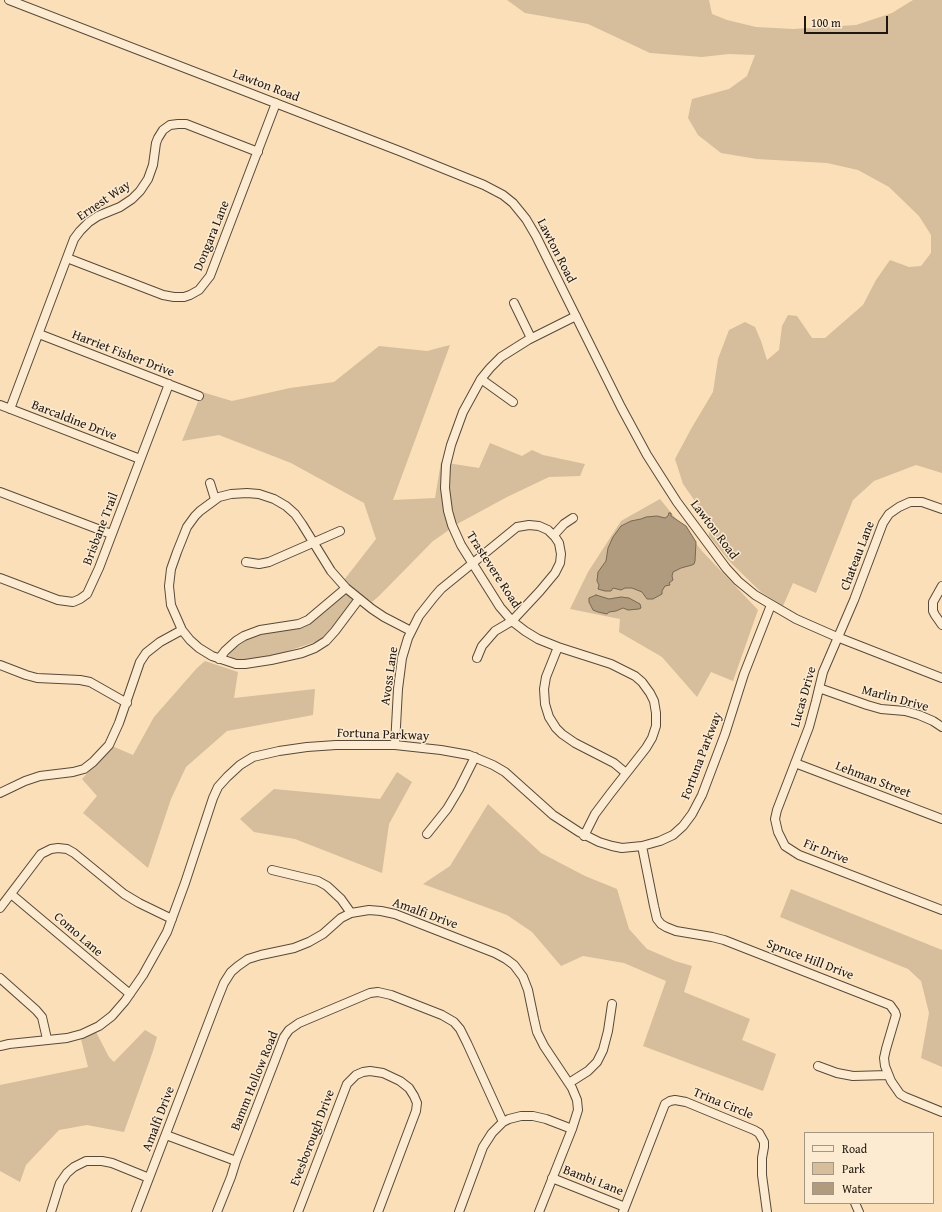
<!DOCTYPE html>
<style>
body{margin:0}
#map{position:relative;width:942px;height:1212px;overflow:hidden;background:#fbdfb8;font-family:"Gentium Book Plus",serif}
canvas{display:block}
.legend{position:absolute;left:804px;top:1132px;width:130px;height:72px;box-sizing:border-box;background:#fcead1;border:1px solid #a49684;margin:0;padding:5px 7px;list-style:none;font-size:12px;color:#201810}
.legend li{display:flex;align-items:center;gap:8px;height:20px}
.legend b{width:20px;border:1px solid #a49684}
.scale{position:absolute;left:804px;top:16px;width:84px;height:18px;box-sizing:border-box;border:2px solid #201810;border-top:0;padding-left:5px;font-size:12px;line-height:14px;white-space:nowrap;color:#201810;-webkit-text-stroke:3px #fcead1;paint-order:stroke}
</style>
<div id="map">
<canvas width="942" height="1212"></canvas>
<ul class="legend">
<li><b style="height:5px;background:#fcead1"></b>Road</li>
<li><b style="height:11px;background:#d6bd9b"></b>Park</li>
<li><b style="height:11px;background:#b19b7f"></b>Water</li>
</ul>
<div class="scale">100 m</div>
</div>
<script>
const ctx = document.querySelector('canvas').getContext('2d');
ctx.lineJoin = 'round';
function paint(path, color) { ctx.fillStyle = color; ctx.fill(path, 'evenodd'); }
const toPath = rows => new Path2D(rows.map(r => 'M' + r).join(''));
function trace(path, color, width, dash) { ctx.strokeStyle = color; ctx.lineWidth = width; ctx.lineCap = dash ? 'butt' : 'round'; ctx.setLineDash(dash || []); ctx.stroke(path); }
function label(font, color, halo, rows, align = 'center') {
  ctx.font = font + ' "Gentium Book Plus",serif'; ctx.lineWidth = 3; ctx.setLineDash([]); ctx.textBaseline = 'middle'; ctx.strokeStyle = halo; ctx.fillStyle = color; for (const [text, x, y, turn = 0] of rows) {
    ctx.save(); ctx.translate(x, y); ctx.rotate((+turn || 0) * Math.PI / 180); ctx.textAlign = isNaN(turn) ? turn : align; if (halo) ctx.strokeText(text, 0, 0); ctx.fillText(text, 0, 0); ctx.restore();
  }
}
paint(toPath([
 [507,0,709,0,712,14,727,20,756,27,793,29,856,25,892,13,913,0,942,0,942,473,916,465,874,481,853,500,816,593,793,583,783,606,761,592,731,563,709,536,709,521,683,484,675,459,691,429,713,392,718,359,729,330,745,322,755,327,761,341,767,360,779,350,782,326,788,315,797,316,812,338,825,338,863,305,876,280,890,260,909,267,921,266,931,253,931,235,919,216,889,187,858,170,827,163,757,159,721,153,698,135,688,118,692,99,729,89,747,76,755,55,729,54,702,57,650,53,588,24,525,13],
 [450,345,393,500,435,498,441,462,479,468,490,443,522,456,532,450,543,455,585,464,580,476,549,477,507,497,459,523,433,541,379,596,372,602,360,594,321,640,261,660,235,660,227,654,251,637,305,625,342,596,350,585,344,580,376,539,364,503,291,463,219,435,182,441,202,392,232,401,290,388,334,382,379,346,427,351],
 [660,499,702,551,758,610,733,681,711,672,697,697,662,657,619,632,620,619,570,609,588,572,621,521],
 [205,661,238,672,234,698,315,689,313,715,227,731,186,767,171,799,148,868,83,813,97,796,82,779,112,746,133,755,154,717,197,668],
 [397,772,412,782,389,824,382,873,295,839,254,832,240,819,274,789,380,799],
 [488,804,541,853,585,876,617,889,629,929,647,949,675,961,692,966,684,992,750,1019,742,1040,776,1054,763,1091,643,1046,666,981,624,963,583,956,561,966,532,932,507,915,423,884,450,866],
 [791,889,942,950,942,1067,921,1058,929,1013,921,981,908,969,780,917],
 [145,1030,157,1037,153,1051,124,1132,87,1125,59,1130,26,1165,20,1182,0,1171,0,1085,88,1067,81,1039,96,1032,109,1057,114,1062]
]), '#d6bd9b');
const water = toPath([
 [669,513,671,513,671,516,686,526,696,542,695,561,694,564,692,565,681,568,673,572,672,576,673,580,669,583,670,585,665,586,662,591,662,594,653,599,647,599,642,592,632,588,625,588,621,590,613,588,611,591,605,591,598,589,599,585,597,581,598,572,606,561,608,548,613,537,621,526,631,521,641,519,646,517,657,516,665,518,668,516,669,513],
 [596,595,609,599,621,597,629,598,640,604,641,608,639,609,628,610,623,608,616,611,609,612,607,614,598,612,593,610,589,602,589,598,596,595]
]);
paint(water, '#b19b7f');
trace(water, '#776753', 1);
const minor = toPath([
 [9,0,402,152,484,185,503,195,513,203,526,219,536,236,621,407,647,455,661,477,677,502,726,568,738,581,755,595,796,619,837,637,942,678],
 [67,258,163,295,174,297,184,297,190,295,199,290,210,276,276,103],
 [514,303,531,338],
 [576,316,528,340,501,357,490,368,481,379,463,412,451,445,446,465,445,488,448,511,452,525,461,545,500,607,512,621,525,631,538,639,558,647,611,664,635,676,642,682,650,693,654,701,656,713,656,726,652,738,646,748,610,794,595,814,584,836],
 [39,334,199,396],
 [481,379,513,402],
 [0,405,140,459],
 [10,409,74,239,80,231,89,222,98,216,120,207,132,199,140,191,148,179,153,165,156,143,158,138,163,130,170,125,178,124,186,124,258,152],
 [210,483,215,499],
 [0,492,111,534],
 [942,509,922,502,910,502,899,507,889,514,883,523,854,600,823,672,816,701,809,727,777,810,775,819,778,832,785,846,799,855,942,910],
 [554,535,564,524,573,518],
 [246,562,259,564,269,562,340,531],
 [0,578,58,600,73,602,80,599,87,594,99,568,169,384],
 [942,586,933,602,933,611,935,615,942,625],
 [359,599,335,631,326,641,315,648,302,653,271,660,245,664,236,664,212,656,199,648,190,640,182,630,171,605,169,586,171,569,177,552,187,527,195,516,200,511,219,497,231,494,247,493,259,494,274,499,286,506,295,514,302,524,331,571,346,588,372,609,384,617,411,631],
 [558,647,546,677,544,689,545,704,549,717,556,728,562,734,575,743,614,763,626,773],
 [219,659,225,651,236,641,244,636,260,630,299,624,308,620,346,588],
 [0,665,26,675,37,678,80,680,90,682,127,703],
 [819,688,867,705,881,709,905,711,919,715,933,721,942,727],
 [395,745,398,689,402,658,408,638,419,616,434,597,441,589,517,527,529,525,539,526,548,530,555,537,559,543,561,554,560,563,555,573,540,591,512,621,495,631,482,646,477,658],
 [795,763,942,819],
 [0,793,25,781,40,776,73,772,84,769,93,762,109,745,119,723,140,662,146,653,160,642,182,630],
 [427,834,447,809,459,789,475,757],
 [642,846,654,906,657,919,661,924,666,927,676,931,712,937,724,940,890,1005,895,1012,896,1015,886,1049,884,1058,885,1066,891,1081,900,1094,905,1097,942,1112],
 [272,870,318,881,327,886,341,899,351,913],
 [11,894,130,994],
 [0,908,41,854,51,849,58,848,67,849,74,853,124,894,139,903,172,919],
 [0,978,36,1010,42,1017,47,1039],
 [0,1046,9,1044,67,1038,82,1034,99,1026,112,1016,125,1001,143,975,167,932,185,883,213,798,218,787,227,777,240,765,253,757,279,751,307,747,336,745,395,745,441,750,469,755,493,765,505,772,553,815,579,832,599,842,612,846,622,848,642,846,660,841,673,835,683,826,692,814,702,795,725,734,744,674,771,605],
 [818,1066,837,1073,853,1076,888,1075],
 [569,1083,588,1071,597,1062,603,1050,608,1031,612,1004],
 [166,1135,236,1161],
 [552,1178,625,1207],
 [855,1203,859,1212],
 [51,1212,60,1183,67,1173,74,1167,86,1161,102,1161,112,1163,149,1178],
 [136,1212,216,1003,224,983,231,972,238,966,248,959,261,955,294,948,309,942,323,934,341,918,351,913,369,910,381,911,395,914,495,953,506,959,514,965,523,977,528,990,534,1019,537,1032,544,1046,572,1088,577,1100,578,1110,572,1129,539,1212],
 [217,1212,231,1177,236,1161,284,1037,289,1030,299,1023,370,993,378,992,391,995,442,1015,454,1022,460,1029,467,1043,503,1122],
 [298,1212,342,1097,347,1084,356,1075,363,1072,370,1071,383,1073,400,1081,409,1088,414,1096,417,1103,416,1111,378,1212],
 [459,1212,483,1147,492,1133,503,1122,509,1119,521,1116,533,1116,546,1119,572,1129],
 [623,1212,665,1104,670,1101,675,1100,686,1102,754,1130,759,1133,764,1142,764,1147,762,1158,762,1175,767,1212]
]);
trace(minor, '#574a3a', 10);
trace(minor, '#fcead1', 8);
label('13px', '#201810', '#fcead1', [
 ["Lawton Road",266,86,21],
 ["Ernest Way",104,201,-34],
 ["Dongara Lane",212,236,-68],
 ["Lawton Road",556,251,63],
 ["Harriet Fisher Drive",123,354,21],
 ["Barcaldine Drive",74,421,21],
 ["Brisbane Trail",101,529,-69],
 ["Lawton Road",714,530,53],
 ["Chateau Lane",858,556,-69],
 ["Trastevere Road",493,570,57],
 ["Avoss Lane",390,676,-82],
 ["Lucas Drive",804,697,-74],
 ["Marlin Drive",895,699,15],
 ["Fortuna Parkway",383,735,2],
 ["Fortuna Parkway",702,756,-69],
 ["Lehman Street",873,780,21],
 ["Fir Drive",826,852,22],
 ["Amalfi Drive",425,914,20],
 ["Como Lane",78,935,41],
 ["Spruce Hill Drive",810,960,21],
 ["Bamm Hollow Road",255,1081,-68],
 ["Trina Circle",723,1104,22],
 ["Amalfi Drive",159,1119,-69],
 ["Evesborough Drive",313,1138,-69],
 ["Bambi Lane",593,1181,21]
]);
</script>
